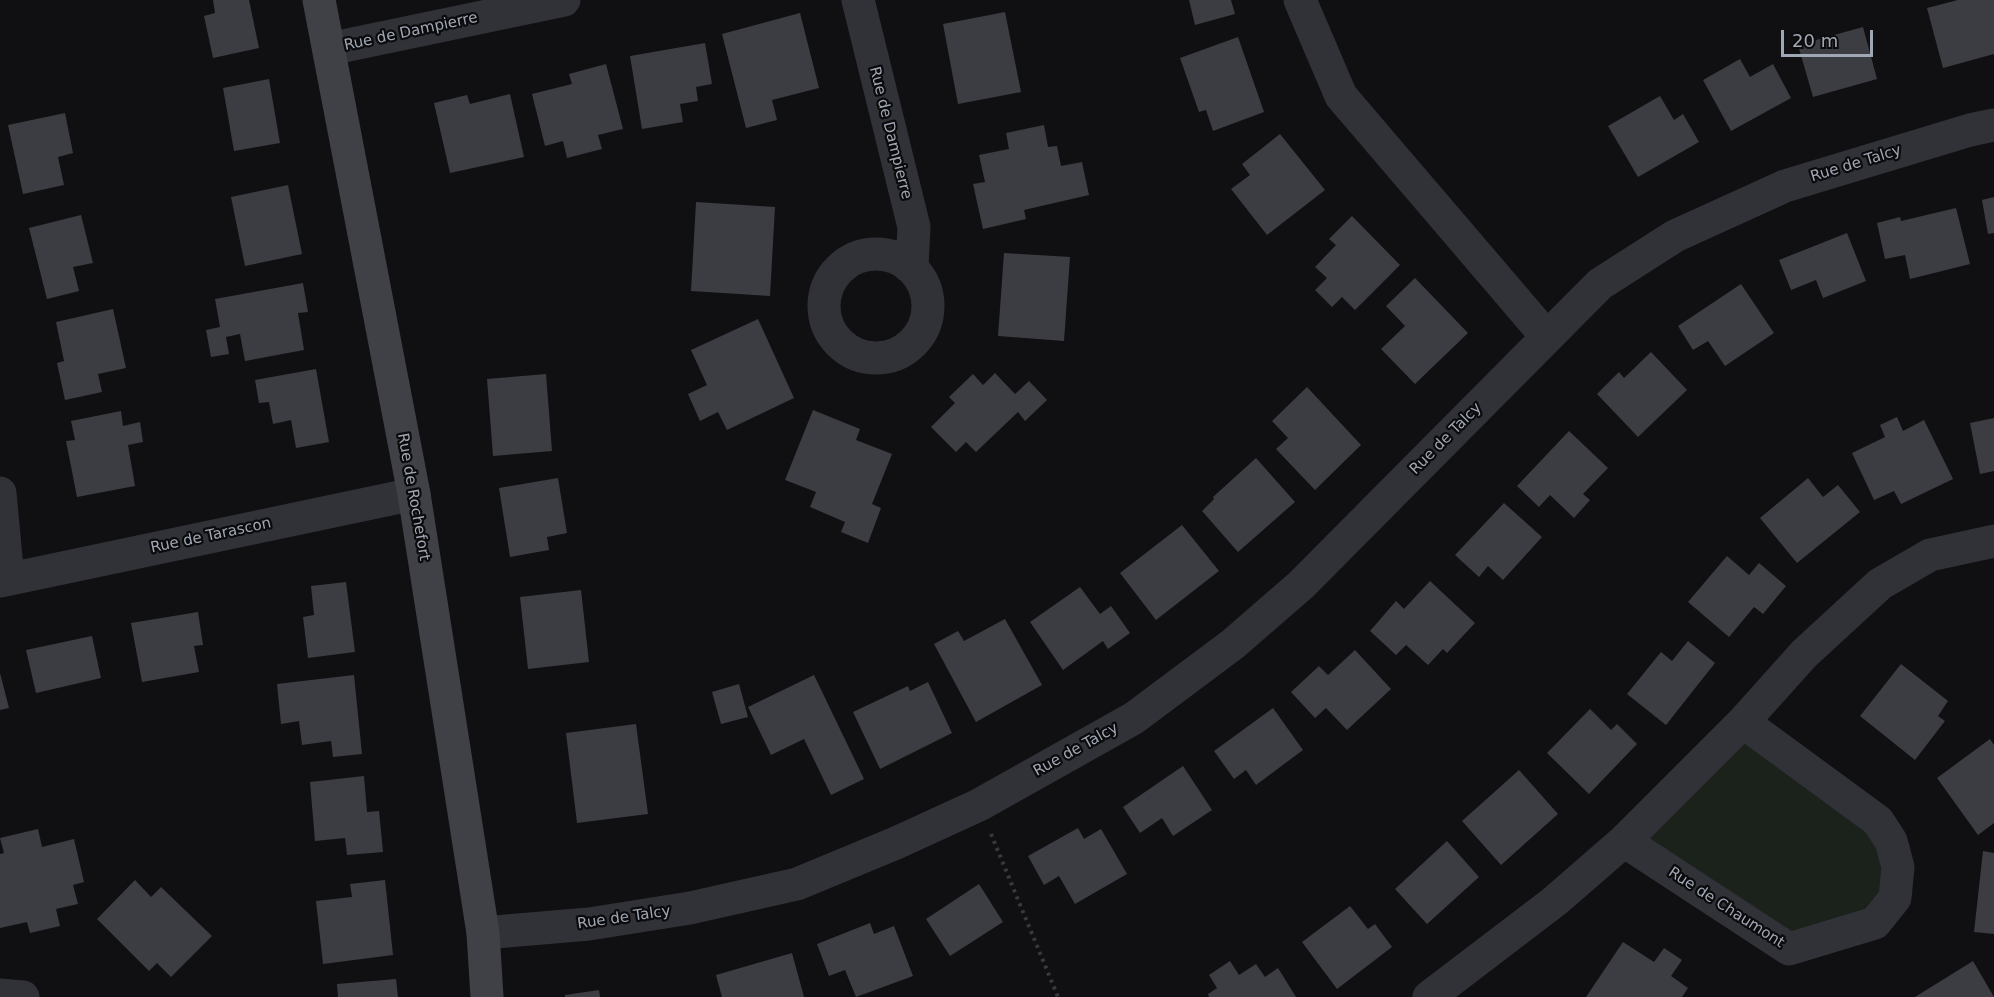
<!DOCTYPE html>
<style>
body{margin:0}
#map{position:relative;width:1994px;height:997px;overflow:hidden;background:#101012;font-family:"DejaVu Sans",sans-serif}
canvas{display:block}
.scale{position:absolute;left:1781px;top:30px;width:92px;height:27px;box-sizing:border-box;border:3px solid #a0a7b4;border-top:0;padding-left:8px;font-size:18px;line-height:21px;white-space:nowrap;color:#a0a7b4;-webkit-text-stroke:4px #0b0b0d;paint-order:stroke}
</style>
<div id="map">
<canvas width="1994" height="997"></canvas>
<div class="scale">20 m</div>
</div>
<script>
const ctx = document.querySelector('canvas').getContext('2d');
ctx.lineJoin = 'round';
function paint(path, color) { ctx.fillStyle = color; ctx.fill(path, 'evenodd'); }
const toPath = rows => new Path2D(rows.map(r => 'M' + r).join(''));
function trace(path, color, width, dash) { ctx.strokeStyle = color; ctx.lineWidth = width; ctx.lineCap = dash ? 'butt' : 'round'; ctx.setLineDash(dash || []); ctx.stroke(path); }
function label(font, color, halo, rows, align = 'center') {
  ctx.font = font + ' "DejaVu Sans",sans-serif'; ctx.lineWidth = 4.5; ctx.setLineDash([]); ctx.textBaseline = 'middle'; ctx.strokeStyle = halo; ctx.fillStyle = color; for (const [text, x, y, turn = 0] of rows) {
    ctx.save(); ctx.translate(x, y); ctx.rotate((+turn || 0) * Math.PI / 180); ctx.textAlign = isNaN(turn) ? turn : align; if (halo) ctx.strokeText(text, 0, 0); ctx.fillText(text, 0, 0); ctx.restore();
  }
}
paint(toPath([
 [1743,722,1878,821,1895,898,1789,949,1624,841]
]), '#1a221b');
paint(toPath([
 [213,0,249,0,259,48,213,58,204,16,215,13],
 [1189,0,1231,0,1235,14,1195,25],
 [1958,0,1994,0,1994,54,1943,68,1927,8],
 [1005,12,1021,92,958,104,943,24],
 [800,13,819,88,772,100,777,120,746,128,722,34],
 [1863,27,1877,79,1813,97,1798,45],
 [1238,37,1264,112,1213,131,1206,110,1199,112,1180,58],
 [705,43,712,84,696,87,698,101,680,104,683,122,642,129,630,56],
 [1740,59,1750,77,1773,64,1791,98,1731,131,1703,80],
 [606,64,623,129,598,135,602,149,567,158,563,141,545,146,532,94,572,84,569,74],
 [269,79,280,143,234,151,223,88],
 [510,94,524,157,450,173,434,103,467,95,470,104],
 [1660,96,1674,120,1683,114,1699,142,1638,177,1608,126],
 [65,113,73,153,58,157,64,185,23,194,8,125],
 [1044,125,1048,147,1057,146,1061,166,1082,162,1089,195,1024,210,1026,219,983,229,973,184,985,182,979,155,1009,149,1006,133],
 [1280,134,1325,190,1267,235,1231,189,1250,175,1242,164],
 [288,185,302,254,245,266,231,197],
 [1994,197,1994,233,1988,234,1982,200],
 [696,202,775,207,770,296,691,291],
 [1956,208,1970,264,1910,279,1905,255,1885,259,1877,223,1900,217,1901,221],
 [81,215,93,263,73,267,79,291,47,299,29,228],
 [1352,216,1400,265,1355,310,1342,297,1332,307,1315,290,1327,278,1315,267,1336,245,1329,239],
 [1847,233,1866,281,1823,298,1816,280,1791,290,1779,260],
 [1004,253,1070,257,1064,341,998,336],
 [1415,278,1468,333,1415,384,1381,349,1405,326,1386,306],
 [303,283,308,312,298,313,304,350,245,361,240,334,226,337,229,354,211,357,206,330,220,327,215,299],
 [1741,284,1774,333,1725,366,1708,341,1693,350,1678,326],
 [113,309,126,368,98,374,102,392,65,400,57,363,64,361,56,322],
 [758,319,794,398,727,430,718,412,700,421,688,394,707,385,691,350],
 [1651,352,1687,390,1638,437,1597,394,1619,372,1624,378],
 [316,369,329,442,296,448,291,420,273,424,269,402,259,403,255,380],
 [995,373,1015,394,1029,381,1047,400,1025,421,1018,412,976,452,966,442,956,452,931,427,955,403,949,397,973,374,983,385],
 [546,374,552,451,493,456,487,379],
 [1307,387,1361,445,1315,490,1276,449,1288,438,1272,421],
 [813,410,860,429,856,440,892,454,872,504,881,508,868,543,841,532,845,522,810,507,816,492,785,480],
 [121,411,123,426,140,422,143,442,128,445,135,486,77,497,66,441,75,440,71,421],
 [1897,417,1903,431,1924,420,1953,479,1901,504,1894,491,1874,500,1852,453,1885,437,1880,425],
 [1994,418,1994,471,1980,474,1970,423],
 [1569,431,1608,468,1583,494,1590,500,1574,518,1550,495,1539,507,1517,486],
 [1256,458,1295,502,1238,552,1202,511,1214,499,1213,497],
 [558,478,567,533,547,537,549,550,510,557,499,488],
 [1808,478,1823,497,1838,485,1860,512,1797,563,1760,518],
 [1504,503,1542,537,1503,580,1488,566,1479,577,1455,555],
 [1182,525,1219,571,1156,620,1120,573],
 [1727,556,1749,575,1759,563,1786,586,1763,614,1754,607,1729,637,1688,602],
 [1430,581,1475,623,1447,653,1443,649,1428,665,1406,645,1396,655,1370,631,1396,601,1404,609],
 [346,582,355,652,308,658,303,617,314,615,311,586],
 [1080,587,1100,614,1111,606,1130,633,1108,649,1103,641,1063,670,1030,622],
 [581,590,589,662,528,669,520,597],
 [198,612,203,645,194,646,199,672,142,682,131,623],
 [1005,619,1042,685,976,722,934,644,958,631,964,641],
 [92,636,101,678,36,693,26,650],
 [1688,641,1715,663,1666,725,1627,694,1661,652,1672,661],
 [1355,650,1391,689,1347,730,1326,708,1315,718,1291,692,1319,666,1328,675],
 [1901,664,1948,701,1938,716,1945,721,1915,760,1860,716],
 [0,673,9,708,0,710],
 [354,675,362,754,333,757,331,741,302,745,299,721,281,724,277,684],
 [814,675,864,779,831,795,804,739,771,755,748,707],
 [928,682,952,733,880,769,853,712,908,686,910,691],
 [739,684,748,717,721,724,712,692],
 [1273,708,1303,750,1256,785,1246,770,1234,779,1214,751],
 [1590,709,1611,730,1617,724,1637,744,1589,794,1547,753],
 [636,724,648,814,577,823,566,733],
 [1990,739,1994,745,1994,823,1978,835,1937,778],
 [1183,766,1212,810,1173,836,1162,818,1140,833,1123,807],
 [1519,770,1558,814,1501,865,1462,821],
 [364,776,367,812,379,811,383,852,347,855,345,838,315,841,310,782],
 [1078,828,1084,839,1101,829,1127,874,1075,904,1059,876,1044,885,1028,856],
 [38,829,42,847,74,839,84,882,73,885,78,904,56,909,60,926,30,933,27,922,0,928,0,854,4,853,0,838],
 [1447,841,1479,877,1427,924,1395,889],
 [1983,851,1994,853,1994,934,1974,932],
 [135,880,151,897,161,887,212,936,171,977,157,963,149,971,97,919],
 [385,880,393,955,323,964,316,901,352,897,350,884],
 [979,884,1003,922,950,956,926,919],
 [1350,906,1368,929,1375,924,1392,947,1337,989,1302,942],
 [870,923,874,934,894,926,913,976,856,997,845,970,829,976,817,944],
 [1623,942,1654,962,1664,948,1682,960,1671,976,1688,988,1682,997,1586,997],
 [792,953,804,997,722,997,716,975],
 [1230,961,1239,975,1256,964,1265,977,1278,968,1296,997,1209,997,1208,994,1217,988,1209,975],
 [1973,961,1994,997,1915,997],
 [396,979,398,997,338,997,337,984],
 [599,990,600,997,565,997,565,995]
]), '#3c3d42');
trace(toPath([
 [991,834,1058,997]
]), '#37393e', 4, [3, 4.5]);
trace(toPath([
 [858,0,914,227,912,267],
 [1300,0,1341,96,1547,337],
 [329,49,564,0],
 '824 306a52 52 0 1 1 104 0a52 52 0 1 1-104 0Z',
 [0,493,8,579],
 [0,581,414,494],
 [1624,841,1789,949,1875,923,1895,898,1898,867,1891,841,1878,821,1743,722],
 [483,933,589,924,690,908,797,884,896,843,979,805,1134,718,1233,644,1301,585,1600,284,1675,236,1785,186,1970,130,1994,125],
 [0,995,23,997],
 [1429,997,1555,901,1624,841,1743,722,1804,654,1880,584,1930,555,1994,541]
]), '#313237', 33);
trace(toPath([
 [319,0,414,494,483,933,487,997]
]), '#3f4147', 33);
label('15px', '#a0a7b4', '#0b0b0d', [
 ["Rue de Dampierre",411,32,-12],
 ["Rue de Dampierre",890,133,76],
 ["Rue de Talcy",1856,164,-17],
 ["Rue de Talcy",1446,439,-45],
 ["Rue de Rochefort",413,497,80],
 ["Rue de Tarascon",211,536,-12],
 ["Rue de Talcy",1076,750,-29],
 ["Rue de Chaumont",1726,908,33],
 ["Rue de Talcy",624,918,-8]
]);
</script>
